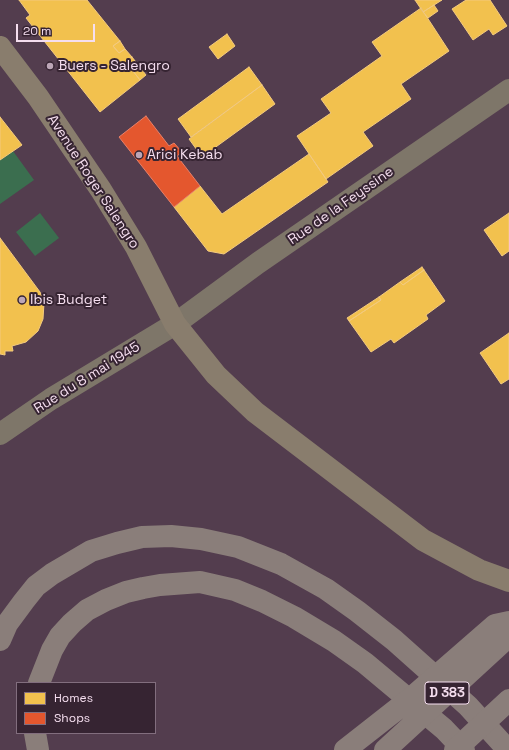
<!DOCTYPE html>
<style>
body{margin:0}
#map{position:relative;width:509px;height:750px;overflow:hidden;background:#533d4e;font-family:"Space Grotesk",sans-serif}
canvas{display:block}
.legend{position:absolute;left:16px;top:682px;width:140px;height:52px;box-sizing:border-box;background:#362432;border:1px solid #826e7e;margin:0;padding:5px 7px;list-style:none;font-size:12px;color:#f5deef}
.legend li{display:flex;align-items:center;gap:8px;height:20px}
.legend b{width:20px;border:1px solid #826e7e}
.scale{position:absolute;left:16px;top:24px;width:79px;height:18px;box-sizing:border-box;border:2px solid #f5deef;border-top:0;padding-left:5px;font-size:12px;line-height:14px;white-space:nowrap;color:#f5deef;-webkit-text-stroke:3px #362432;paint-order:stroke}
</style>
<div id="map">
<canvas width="509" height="750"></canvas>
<ul class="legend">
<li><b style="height:11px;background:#f2c14e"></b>Homes</li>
<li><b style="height:11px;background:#e4572e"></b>Shops</li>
</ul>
<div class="scale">20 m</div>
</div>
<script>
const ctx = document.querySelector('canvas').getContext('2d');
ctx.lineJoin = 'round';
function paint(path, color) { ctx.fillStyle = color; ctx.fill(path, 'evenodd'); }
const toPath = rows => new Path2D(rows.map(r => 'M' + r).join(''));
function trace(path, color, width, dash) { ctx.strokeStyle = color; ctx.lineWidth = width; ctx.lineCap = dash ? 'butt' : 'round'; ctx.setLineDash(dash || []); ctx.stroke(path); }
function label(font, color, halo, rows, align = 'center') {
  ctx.font = font + ' "Space Grotesk",sans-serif'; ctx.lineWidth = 4; ctx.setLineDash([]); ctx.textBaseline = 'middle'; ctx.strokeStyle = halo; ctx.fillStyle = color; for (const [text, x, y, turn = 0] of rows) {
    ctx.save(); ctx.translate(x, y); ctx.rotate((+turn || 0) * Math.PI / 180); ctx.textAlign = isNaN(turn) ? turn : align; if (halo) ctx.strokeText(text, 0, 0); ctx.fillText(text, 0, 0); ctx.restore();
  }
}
paint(toPath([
 [13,151,34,180,0,204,0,160],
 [40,213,59,238,35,256,16,232]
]), '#3b6e4f');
const homes = toPath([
 [19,0,87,0,120,41,113,46,119,53,125,49,132,57,126,62,140,80,100,112,26,18,30,15,19,0],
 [415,0,442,0,423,12,415,0],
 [466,0,490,0,507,26,493,35,489,29,473,40,452,9,466,0],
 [434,5,438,11,428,18,423,12,434,5],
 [421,8,449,51,401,84,411,99,363,132,373,146,326,179,297,136,331,113,321,99,382,56,372,42,421,8],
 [227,34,235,46,218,59,209,47,227,34],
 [120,41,125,49,119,53,113,46,120,41],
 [132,57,146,75,140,80,126,62,132,57],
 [249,67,262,85,191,137,178,119,249,67],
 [262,85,275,104,202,157,189,139,262,85],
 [0,117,22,145,0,160,0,117],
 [309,154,328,182,224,254,208,251,174,207,200,186,222,214,309,154],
 [509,213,509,251,502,256,484,230,509,213],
 [0,238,40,292,44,303,43,319,38,331,26,342,12,346,13,351,5,351,5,355,0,354,0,238],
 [422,267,424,270,403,285,400,282,422,267],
 [424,270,445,301,426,315,428,319,394,343,391,339,371,352,349,321,381,300,379,297,400,282,403,285,424,270],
 [379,297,381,300,349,321,347,318,379,297],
 [509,333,509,379,501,384,480,353,509,333]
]);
paint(homes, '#f2c14e');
trace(homes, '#f3ca7e', 1);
const shops = toPath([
 [146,116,169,146,174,143,182,152,177,156,200,186,174,207,119,137,146,116]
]);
paint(shops, '#e4572e');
trace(shops, '#e98068', 1);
trace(toPath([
 [0,434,51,399,175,324,258,263,509,90]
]), '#7e7669', 22);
trace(toPath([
 [0,47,38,97,101,190,136,247,175,324,216,375,255,412,423,540,479,570,509,581]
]), '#897d6d', 22);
trace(toPath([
 [0,640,7,624,24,601,36,586,52,574,91,551,117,543,142,537,171,536,201,539,238,547,281,564,326,589,357,611,394,640,468,706,508,750],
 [39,683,52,650,60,636,72,623,87,610,106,600,126,592,143,588,160,585,200,582,235,590,262,601,294,617,334,641,365,663,444,729,464,750],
 [35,733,38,750]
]), '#8a7e7a', 22);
trace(toPath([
 [345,750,410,699,495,625,509,622],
 [385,750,509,636],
 [455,750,509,700]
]), '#8a7e7a', 22);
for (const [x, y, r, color] of [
 [50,66,4,"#bca6b7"],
 [139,155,4,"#bca6b7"],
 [22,300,4,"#bca6b7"]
]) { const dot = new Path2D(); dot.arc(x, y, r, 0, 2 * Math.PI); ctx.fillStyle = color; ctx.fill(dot); trace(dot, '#362432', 1.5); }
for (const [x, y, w] of [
 [447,693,44]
]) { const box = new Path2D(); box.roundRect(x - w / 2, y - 11, w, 22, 3); ctx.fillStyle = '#362432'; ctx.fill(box); trace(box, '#f5deef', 1); }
label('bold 13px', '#f5deef', null, [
 ["D 383",447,693]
]);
label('14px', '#f5deef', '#362432', [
 ["Buers - Salengro",58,66],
 ["Arici Kebab",147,155],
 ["Ibis Budget",30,300]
], 'left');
label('14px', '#f5deef', '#362432', [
 ["Avenue Roger Salengro",93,182,57],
 ["Rue de la Feyssine",341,206,-35],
 ["Rue du 8 mai 1945",87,378,-32]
]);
</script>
